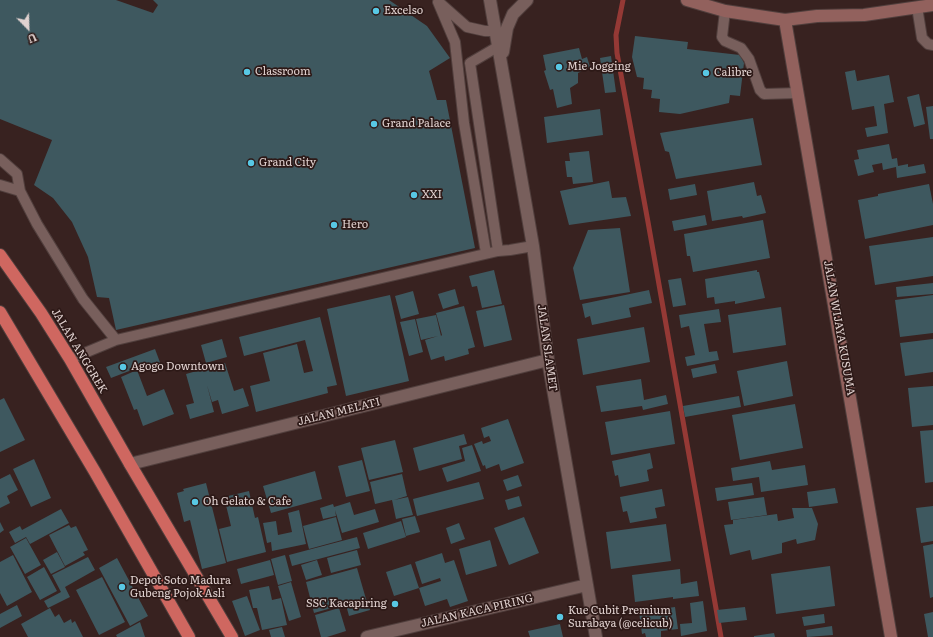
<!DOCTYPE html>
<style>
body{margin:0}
#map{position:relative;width:933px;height:637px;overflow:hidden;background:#382220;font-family:Literata,serif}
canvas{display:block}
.north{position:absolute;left:8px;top:8px;width:40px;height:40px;-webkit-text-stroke:3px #2d1917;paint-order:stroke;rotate:157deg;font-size:11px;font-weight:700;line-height:16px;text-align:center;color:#e1d2d0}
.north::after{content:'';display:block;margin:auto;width:14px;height:18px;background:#e1d2d0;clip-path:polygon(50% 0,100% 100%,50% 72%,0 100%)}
</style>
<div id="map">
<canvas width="933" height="637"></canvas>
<div class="north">U</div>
</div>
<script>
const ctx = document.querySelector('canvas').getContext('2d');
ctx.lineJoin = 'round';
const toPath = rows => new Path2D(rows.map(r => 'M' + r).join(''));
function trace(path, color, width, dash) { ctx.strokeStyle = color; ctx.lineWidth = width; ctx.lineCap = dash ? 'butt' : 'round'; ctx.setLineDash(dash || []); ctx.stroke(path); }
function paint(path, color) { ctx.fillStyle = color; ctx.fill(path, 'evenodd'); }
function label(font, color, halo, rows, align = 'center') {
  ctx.font = font + ' Literata,serif'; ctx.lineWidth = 3.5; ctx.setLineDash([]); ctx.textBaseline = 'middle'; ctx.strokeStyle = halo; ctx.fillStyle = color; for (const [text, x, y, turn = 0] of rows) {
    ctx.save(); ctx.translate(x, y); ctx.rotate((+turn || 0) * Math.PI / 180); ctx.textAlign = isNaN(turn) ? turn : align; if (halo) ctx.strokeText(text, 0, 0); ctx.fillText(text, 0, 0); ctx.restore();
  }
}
trace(toPath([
 [623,0,616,35,617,53,648,222,721,637]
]), '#953935', 5);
paint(toPath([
 [0,0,116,0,153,13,158,5,153,0,389,0,427,26,450,58,429,71,437,100,446,100,475,248,116,330,109,298,97,297,88,257,72,222,53,198,34,185,52,140,0,119],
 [635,36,688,42,687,49,740,55,744,63,740,96,730,95,729,103,680,114,659,112,660,99,651,98,652,90,643,89,644,78,637,77,632,57],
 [579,48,582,59,587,57,590,67,578,73,578,83,570,88,572,104,557,108,553,89,550,90,544,71,546,70,543,55],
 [611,56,616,92,605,93,600,58],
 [855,70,857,81,889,75,894,102,884,104,888,133,867,137,865,128,877,126,874,106,852,110,845,72],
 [919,94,925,124,914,127,907,97],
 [933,106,933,139,930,139,926,107],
 [600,109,603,135,547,143,544,117],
 [753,118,762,165,676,179,669,152,665,151,660,133],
 [889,144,892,159,897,158,898,166,908,164,908,167,924,164,926,173,897,178,896,167,883,170,882,163,872,165,874,172,858,176,854,160,859,159,857,150],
 [589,151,593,182,573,184,572,177,567,177,565,161,570,161,569,153],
 [609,181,612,198,626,197,631,216,569,225,560,191],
 [754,182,757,196,761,195,766,213,743,218,742,216,712,221,707,191],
 [695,184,697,195,670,200,668,189],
 [929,184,933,204,933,225,865,239,858,200,878,196,878,194],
 [705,215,707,225,674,231,672,221],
 [763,220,770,258,693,272,690,256,687,256,684,234],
 [620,228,630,292,580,300,573,268,588,230],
 [933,237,933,276,875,285,869,246],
 [494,270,502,304,482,308,477,286,472,287,469,276],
 [757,270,757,272,759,272,765,298,735,304,735,301,715,304,714,297,707,298,705,279],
 [681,278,686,305,673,307,668,280],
 [933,283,933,294,897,297,896,287],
 [455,289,459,304,443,309,438,294],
 [649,290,652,303,629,308,631,317,592,325,590,316,585,318,582,304],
 [413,291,419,314,401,319,395,296],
 [390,295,409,381,346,396,327,309],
 [933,295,933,333,900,337,895,300],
 [504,305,512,340,484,347,476,311],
 [464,306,475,347,468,349,469,354,445,361,444,356,431,360,425,340,438,336,421,340,416,319,436,315,441,336,442,335,436,313],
 [781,307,786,345,733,353,728,315],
 [719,309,721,322,704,324,709,352,717,351,719,360,687,366,685,357,695,355,689,326,681,328,679,315],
 [320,317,337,385,327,387,328,393,256,412,250,386,270,381,263,353,297,344,304,373,313,371,305,340,244,356,239,337],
 [415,319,423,352,409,356,400,322],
 [644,327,650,362,583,375,577,339],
 [222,339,227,357,206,363,201,345],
 [933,339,933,372,905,376,900,343],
 [155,349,161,365,140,373,137,368,111,378,106,367],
 [787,361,793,396,744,406,737,371],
 [225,363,234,391,243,388,249,406,222,414,218,400,212,402,207,385,214,412,190,419,186,405,194,403,186,374],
 [715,364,717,373,693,378,691,369],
 [137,370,147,396,164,389,174,414,143,426,137,409,134,410,121,377],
 [641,379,644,400,666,395,668,404,643,410,642,406,601,412,596,386],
 [933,386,933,425,912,427,908,388],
 [739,396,741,407,685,417,683,406],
 [4,398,25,440,0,452,0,400],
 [795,404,803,448,740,460,732,415],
 [670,411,675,444,611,455,605,422],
 [508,419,524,463,501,471,499,464,486,469,485,465,483,466,474,444,482,441,483,444,491,441,489,436,484,438,481,428],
 [933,430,933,482,925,483,920,431],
 [464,434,467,444,459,446,462,459,419,471,413,448],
 [395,440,403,472,369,480,361,448],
 [472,445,481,471,447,482,442,468,465,461,462,448],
 [650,453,653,468,647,470,649,481,620,487,618,475,615,476,612,461],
 [34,459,51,498,31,507,13,469],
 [362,460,370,491,346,497,338,466],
 [770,461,772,470,805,465,808,485,761,492,759,477,733,481,731,468],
 [315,471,322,499,271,513,263,486],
 [10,474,18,490,7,496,10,503,0,508,0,479],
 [402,474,407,496,394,500,408,497,413,515,396,519,392,500,375,504,370,482],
 [518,475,522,486,507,491,503,480],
 [479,482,484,499,417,516,413,499],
 [206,483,226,563,202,569,190,520,184,522,177,493,184,491,183,489],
 [752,483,754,495,717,501,715,488],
 [835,488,838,503,809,507,807,492],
 [662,489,665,506,655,508,657,518,630,523,627,511,623,512,620,497],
 [249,491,255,518,258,517,266,552,227,562,219,529,231,526,224,497],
 [519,496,522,506,508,510,505,500],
 [764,497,767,515,731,520,728,502],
 [350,502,354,515,375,509,379,522,342,533,335,510,336,516,323,519,320,508,333,504,334,507],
 [933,506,933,541,921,543,916,508],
 [792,508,812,508,818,524,815,540,797,544,796,539,782,543,782,553,752,560,750,550,730,555,724,525,733,524,733,520,777,514,778,521,794,518],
 [61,509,69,523,30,544,26,537,15,543,9,532,20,526,22,530],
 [299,510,306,544,272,551,271,542,267,543,263,523,276,521,278,535,292,532,288,513],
 [415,516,420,532,406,536,402,519],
 [336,517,342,540,309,549,303,526],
 [524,517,539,553,509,565,494,528],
 [401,521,406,537,368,549,363,533],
 [0,522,4,530,0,533],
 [459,523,465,539,451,544,446,528],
 [666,524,671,561,611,569,606,532],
 [69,525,71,528,76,526,88,550,83,552,85,555,65,566,49,535],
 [357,537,360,548,292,566,289,555],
 [26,538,41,565,25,574,10,547],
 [490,540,497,566,466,575,459,549],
 [933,544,933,597,930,598,923,546],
 [357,550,361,565,331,573,327,558],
 [57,552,65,567,51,574,43,560],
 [442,553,445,563,454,560,468,601,450,607,447,599,425,606,419,588,441,581,440,578,422,584,415,562],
 [13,555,32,592,7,606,0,593,0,562],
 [285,555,292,581,278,585,271,559],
 [88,557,95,570,65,587,70,597,48,608,44,601,61,592,52,575],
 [117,558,148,616,130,626,99,568],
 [270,560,274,575,241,584,237,569],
 [317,560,322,575,306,580,301,565],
 [411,564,419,588,394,596,386,572],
 [830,566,835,606,776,614,771,574],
 [44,567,57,591,40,600,27,577],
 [357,568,366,599,367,599,370,610,349,616,346,605,353,602,314,613,306,582],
 [680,569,681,584,697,581,699,596,673,599,673,597,635,602,632,575],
 [102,577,125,622,99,635,76,590],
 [291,582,301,617,289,621,278,586],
 [269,586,272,600,281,598,287,625,262,630,257,608,253,608,249,590],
 [247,596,260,630,245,636,232,601],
 [703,601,707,631,681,636,680,624,692,623,690,603],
 [17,605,22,616,0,628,0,614],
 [675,607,678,629,661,631,661,637,646,637,645,633,642,634,639,612],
 [745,607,747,620,719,623,717,610],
 [50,608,55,617,59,614,64,623,71,619,72,623,75,621,83,637,28,637,21,624],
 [339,608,346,631,327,637,321,637,315,615],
 [933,612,933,637,928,637,924,614],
 [824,614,825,623,804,626,802,617],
 [140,622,145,637,117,637,116,635],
 [560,624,563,637,530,637,528,631],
 [832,626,833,635,807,637,806,630],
 [282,627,285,637,271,637,269,630],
 [774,633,775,637,754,637,754,636]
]), '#3e585f');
const lane = toPath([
 [438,2,455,42,464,123,486,253],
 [441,4,467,27,485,31,496,31],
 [917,7,922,38,928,44,933,45],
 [725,11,722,37,725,41,741,48,749,59,760,90,764,94,798,93],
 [0,159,17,174,20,191,37,224,83,299,116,340],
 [0,185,20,191],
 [498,251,510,250,533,246],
 [70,359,116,340,498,251,470,63,499,46]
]);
const street = toPath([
 [490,0,533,246,548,360,596,637],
 [503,52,507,28,513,14,527,0],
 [130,464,548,360],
 [367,637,587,585]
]);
const secondary = toPath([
 [687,0,725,11,785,20,817,16,864,15,933,5],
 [785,20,891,637]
]);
const highway = toPath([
 [0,255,41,313,70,359,130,464,232,637],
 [0,312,95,472,189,637]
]);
trace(lane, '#513f3d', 12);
trace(street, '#513f3d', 14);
trace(secondary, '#513f3d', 14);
trace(highway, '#513f3d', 14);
trace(lane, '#785f5c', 10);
trace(street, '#785f5c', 12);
trace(secondary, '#92615d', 12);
trace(highway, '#cf6760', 12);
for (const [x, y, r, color] of [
 [376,11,4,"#58c8e4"],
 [559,67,4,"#58c8e4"],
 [247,72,4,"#58c8e4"],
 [706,73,4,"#58c8e4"],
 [374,124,4,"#58c8e4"],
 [251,163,4,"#58c8e4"],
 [414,195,4,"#58c8e4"],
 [334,225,4,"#58c8e4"],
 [123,367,4,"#58c8e4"],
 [195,502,4,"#58c8e4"],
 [122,587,4,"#58c8e4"],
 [395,604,4,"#58c8e4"],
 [560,617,4,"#58c8e4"]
]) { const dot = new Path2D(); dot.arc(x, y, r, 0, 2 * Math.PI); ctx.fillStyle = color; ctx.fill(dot); trace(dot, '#2d1917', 1.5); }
label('11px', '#e1d2d0', '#2d1917', [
 ["Excelso",384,11],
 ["Mie Jogging",567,67],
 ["Classroom",255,72],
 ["Calibre",714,73],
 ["Grand Palace",382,124],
 ["Grand City",259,163],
 ["XXI",422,195],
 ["Hero",342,225],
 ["Agogo Downtown",131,367],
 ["Oh Gelato & Cafe",203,502],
 ["Depot Soto Madura",130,581],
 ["Gubeng Pojok Asli",130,594],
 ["SSC Kacapiring",387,604,"right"],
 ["Kue Cubit Premium",568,611],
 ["Surabaya (@celicub)",568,624]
], 'left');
label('11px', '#e1d2d0', '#2d1917', [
 ["JALAN WIJAYA KUSUMA",839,328,80],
 ["JALAN SLAMET",547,348,82],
 ["JALAN ANGGREK",79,351,59],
 ["JALAN MELATI",339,412,-14],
 ["JALAN KACA PIRING",477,611,-13]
]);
</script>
